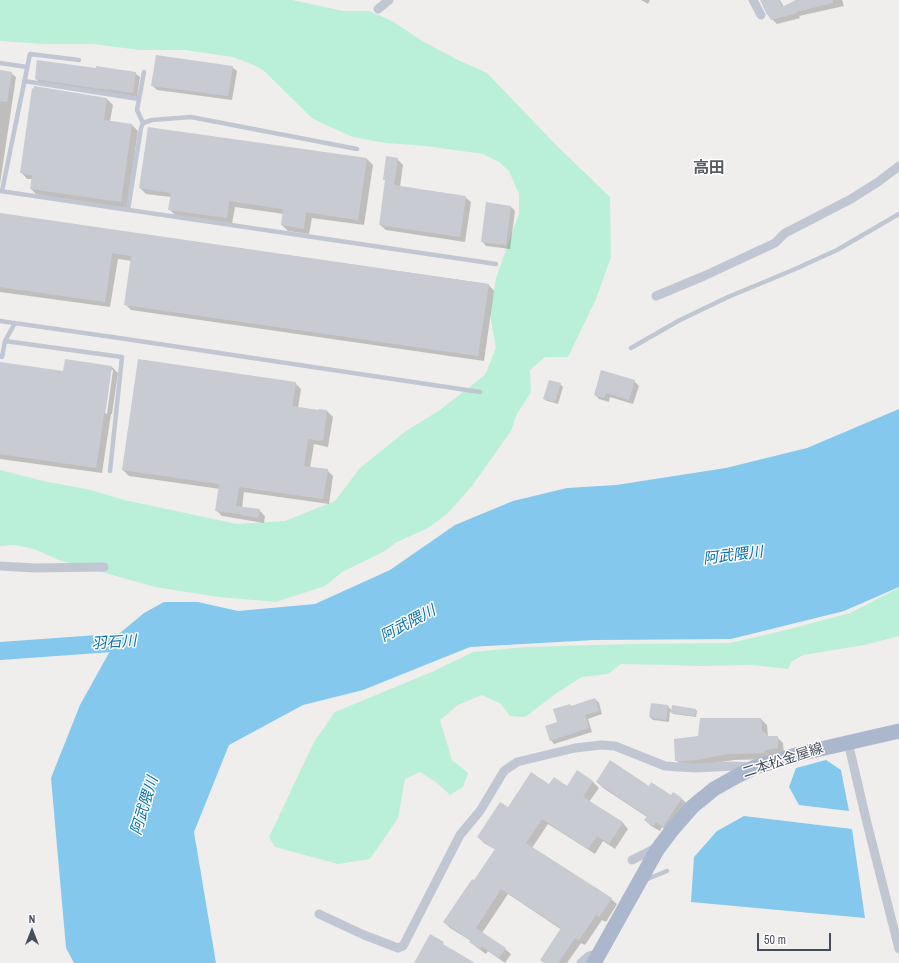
<!DOCTYPE html>
<meta charset="utf-8">
<style>
body{margin:0}
#map{position:relative;width:899px;height:963px;overflow:hidden;background:#f0eded;font-family:"Archivo Narrow",sans-serif}
canvas{display:block}
.north{position:absolute;left:12px;top:911px;width:40px;height:40px;-webkit-text-stroke:3px #fff;paint-order:stroke;rotate:0deg;font-size:11px;font-weight:700;line-height:16px;text-align:center;color:#454d5b}
.north::after{content:'';display:block;margin:auto;width:14px;height:18px;background:#454d5b;clip-path:polygon(50% 0,100% 100%,50% 72%,0 100%)}
.scale{position:absolute;left:757px;top:933px;width:74px;height:18px;box-sizing:border-box;border:2px solid #454d5b;border-top:0;padding-left:5px;font-size:12px;line-height:14px;white-space:nowrap;color:#454d5b;-webkit-text-stroke:3px #fff;paint-order:stroke}
</style>
<div id="map">
<canvas width="899" height="963"></canvas>
<div class="north">N</div>
<div class="scale">50 m</div>
</div>
<script>
const ctx = document.querySelector('canvas').getContext('2d');
ctx.lineJoin = 'round';
function paint(path, color) { ctx.fillStyle = color; ctx.fill(path, 'evenodd'); }
const toPath = rows => new Path2D(rows.map(r => 'M' + r).join(''));
function trace(path, color, width, dash) { ctx.strokeStyle = color; ctx.lineWidth = width; ctx.lineCap = dash ? 'butt' : 'round'; ctx.setLineDash(dash || []); ctx.stroke(path); }
function label(font, color, halo, rows, align = 'center') {
  ctx.font = font + ' "Archivo Narrow","Noto Sans JP",sans-serif'; ctx.lineWidth = 3; ctx.setLineDash([]); ctx.textBaseline = 'middle'; ctx.strokeStyle = halo; ctx.fillStyle = color; for (const [text, x, y, turn = 0] of rows) {
    ctx.save(); ctx.translate(x, y); ctx.rotate((+turn || 0) * Math.PI / 180); ctx.textAlign = isNaN(turn) ? turn : align; if (halo) ctx.strokeText(text, 0, 0); ctx.fillText(text, 0, 0); ctx.restore();
  }
}
paint(toPath([
 [0,0,292,0,343,11,369,11,392,21,422,41,458,60,487,73,557,146,610,197,611,257,596,299,568,357,545,357,530,370,531,392,517,414,511,431,472,486,448,513,428,528,397,542,383,552,342,572,325,586,276,602,219,597,155,587,59,560,34,549,16,545,0,546,0,470,43,481,91,490,124,500,237,524,285,521,335,501,360,468,406,431,440,410,485,375,496,348,490,314,496,278,519,214,519,194,509,171,499,162,483,154,426,146,386,143,353,137,326,125,312,118,263,70,256,66,233,57,185,50,140,50,93,44,45,44,0,41],
 [899,588,899,636,864,645,803,655,791,662,788,669,753,665,699,666,667,665,621,664,608,674,582,677,558,692,525,717,510,716,501,704,482,695,458,705,440,720,452,760,468,773,463,787,450,795,437,783,420,772,405,779,398,818,370,859,338,864,275,847,269,837,314,742,335,712,434,671,473,652,526,647,632,644,730,643,786,630,850,613]
]), '#b9f0d7');
paint(toPath([
 [899,409,899,587,844,611,731,639,594,640,470,647,363,690,303,705,229,745,194,832,216,963,74,963,66,948,51,778,80,705,120,633,144,613,164,602,198,602,238,611,315,604,390,570,455,525,513,501,567,488,616,485,726,468,807,448],
 [826,760,841,770,849,811,799,805,789,787,796,768],
 [744,816,852,829,865,918,691,902,694,857,717,831]
]), '#84c8ee');
paint(toPath([
 [641,0,650,0,648,4],
 [761,0,780,0,784,7,800,0,842,0,844,6,799,16,800,18,777,24,772,19],
 [232,67,237,71,232,100,157,90,152,85],
 [97,69,135,73,140,77,137,97,40,83,36,79],
 [0,71,11,73,16,77,0,184],
 [107,99,113,105,110,121,132,125,138,131,127,208,37,195,31,189,32,179,27,179,21,172],
 [367,159,373,165,364,225,312,218,309,234,288,231,282,225,284,214,235,207,232,224,175,215,169,209,171,197,146,194,140,188],
 [397,159,403,165,400,187,465,197,471,202,465,242,386,230,380,225,386,181,384,179],
 [511,207,515,211,510,249,486,246,482,241],
 [0,214,488,284,494,291,484,361,131,310,125,304,132,261,118,259,110,307,0,292],
 [66,360,112,367,118,373,112,414,111,414,102,473,0,459,0,363,64,372],
 [111,370,113,370,107,414,105,413],
 [634,381,639,386,633,404,610,397,609,402,599,399,595,395],
 [295,383,301,389,298,408,327,411,333,417,328,447,314,444,310,468,327,470,333,476,329,504,244,492,242,508,259,510,265,516,264,523,222,516,216,510,220,489,129,476,123,470],
 [560,384,563,387,558,404,547,401,544,399],
 [595,699,599,703,602,714,588,719,592,732,554,744,551,740,558,723,571,707],
 [668,706,672,711,673,707,696,710,697,711,696,717,673,714,670,711,669,722,653,720,650,717],
 [761,719,767,725,768,737,777,737,783,743,784,754,770,759,734,760,703,765,682,766,676,760,699,737],
 [577,772,593,782,599,788,589,802,623,823,628,829,615,849,603,841,595,854,548,824,532,848,611,899,617,904,606,922,602,920,585,945,581,943,567,963,544,963,562,930,508,894,482,933,505,949,511,954,505,963,488,951,486,954,476,947,471,941,450,928,444,922,475,882,496,850,484,843,478,837,508,809,549,786,567,787],
 [597,782,671,796,673,793,682,799,688,805,669,832,662,827,660,831,651,826,645,820,647,817,603,788]
]), '#0003');
trace(toPath([
 [0,651,140,641]
]), '#84c8ee', 18);
paint(toPath([
 [760,0,779,0,782,7,796,0,833,0,833,3,796,12,797,13,771,20,768,15,767,15],
 [156,55,233,66,228,96,151,86],
 [37,60,96,68,96,66,136,72,133,93,108,89,108,90,35,79],
 [0,70,12,72,7,102,0,101],
 [34,86,107,98,104,120,132,124,121,202,30,189,32,175,20,173,32,88,33,89],
 [148,127,367,158,358,220,306,212,304,229,281,225,283,209,229,201,227,218,168,210,171,193,139,188],
 [386,156,398,158,394,185,466,196,460,237,379,225,385,180,383,180],
 [486,202,511,206,506,245,481,242],
 [0,213,489,284,478,356,124,305,131,256,112,253,105,302,0,287],
 [65,359,112,366,106,409,105,408,96,468,0,454,0,362,63,371],
 [138,359,296,382,292,406,318,410,318,409,327,410,323,441,308,439,304,466,328,469,323,499,239,487,236,506,260,509,258,518,241,515,241,514,215,511,219,484,122,470],
 [601,370,635,380,629,400,606,393,604,398,594,395],
 [549,380,561,383,555,402,543,399],
 [595,698,599,711,585,715,589,728,550,741,545,726,557,722,553,709,570,704,571,706],
 [651,703,668,705,666,720,649,717],
 [672,705,696,709,695,716,671,713],
 [700,718,761,718,762,731,769,736,778,736,778,748,765,750,764,753,728,754,696,760,683,761,675,761,674,739,698,736],
 [610,760,649,786,651,782,671,795,673,792,682,798,663,827,656,822,653,826,644,820,647,816,596,782],
 [577,770,593,781,583,797,623,822,609,844,597,836,588,849,542,819,526,843,612,898,599,917,596,915,579,940,575,938,558,963,544,963,540,960,561,928,501,889,476,928,506,948,499,958,482,946,480,949,469,942,470,940,443,922,472,879,474,880,495,849,477,837,500,802,508,807,531,772,549,784,554,777,567,786],
 [430,934,444,942,443,944,475,963,414,963]
]), '#c9cbd3');
trace(toPath([
 [0,63,27,67],
 [24,81,139,99],
 [143,123,137,110,144,72],
 [0,191,496,264],
 [2,191,30,54,79,60],
 [128,210,141,128,143,123,152,120,191,117,357,149],
 [0,321,119,338,480,392],
 [5,341,122,357,110,471],
 [631,348,680,320,728,297,793,270,837,250,899,214],
 [0,356,2,357,5,341,15,323],
 [645,880,667,871]
]), '#c0c7d3', 4.5);
trace(toPath([
 [753,0,761,15],
 [378,9,389,0],
 [656,296,704,276,775,243,785,233,795,228,851,199,878,182,899,166],
 [0,566,35,568,104,567],
 [848,742,866,819,899,949],
 [632,860,658,847],
 [319,914,364,935,398,948,403,946,460,835,480,811,504,771,517,762,575,748,601,745,615,746,665,766,679,767,696,768,733,766,752,767],
 [581,963,589,956,600,953]
]), '#c0c7d3', 9);
trace(toPath([
 [594,963,657,850,672,830,692,807,714,789,737,776,755,767,803,753,899,731]
]), '#abb7cd', 15);
label('14px', '#454d5b', '#fff', [
 ["二本松金屋線",783,761,-18]
]);
label('italic 15px', '#086fab', '#fff', [
 ["阿武隈川",733,556,-7],
 ["阿武隈川",408,624,-28],
 ["羽石川",114,643,-4],
 ["阿武隈川",145,806,-73]
]);
label('bold 16px', '#595c62', '#fff', [
 ["高田",709,169]
]);
</script>
